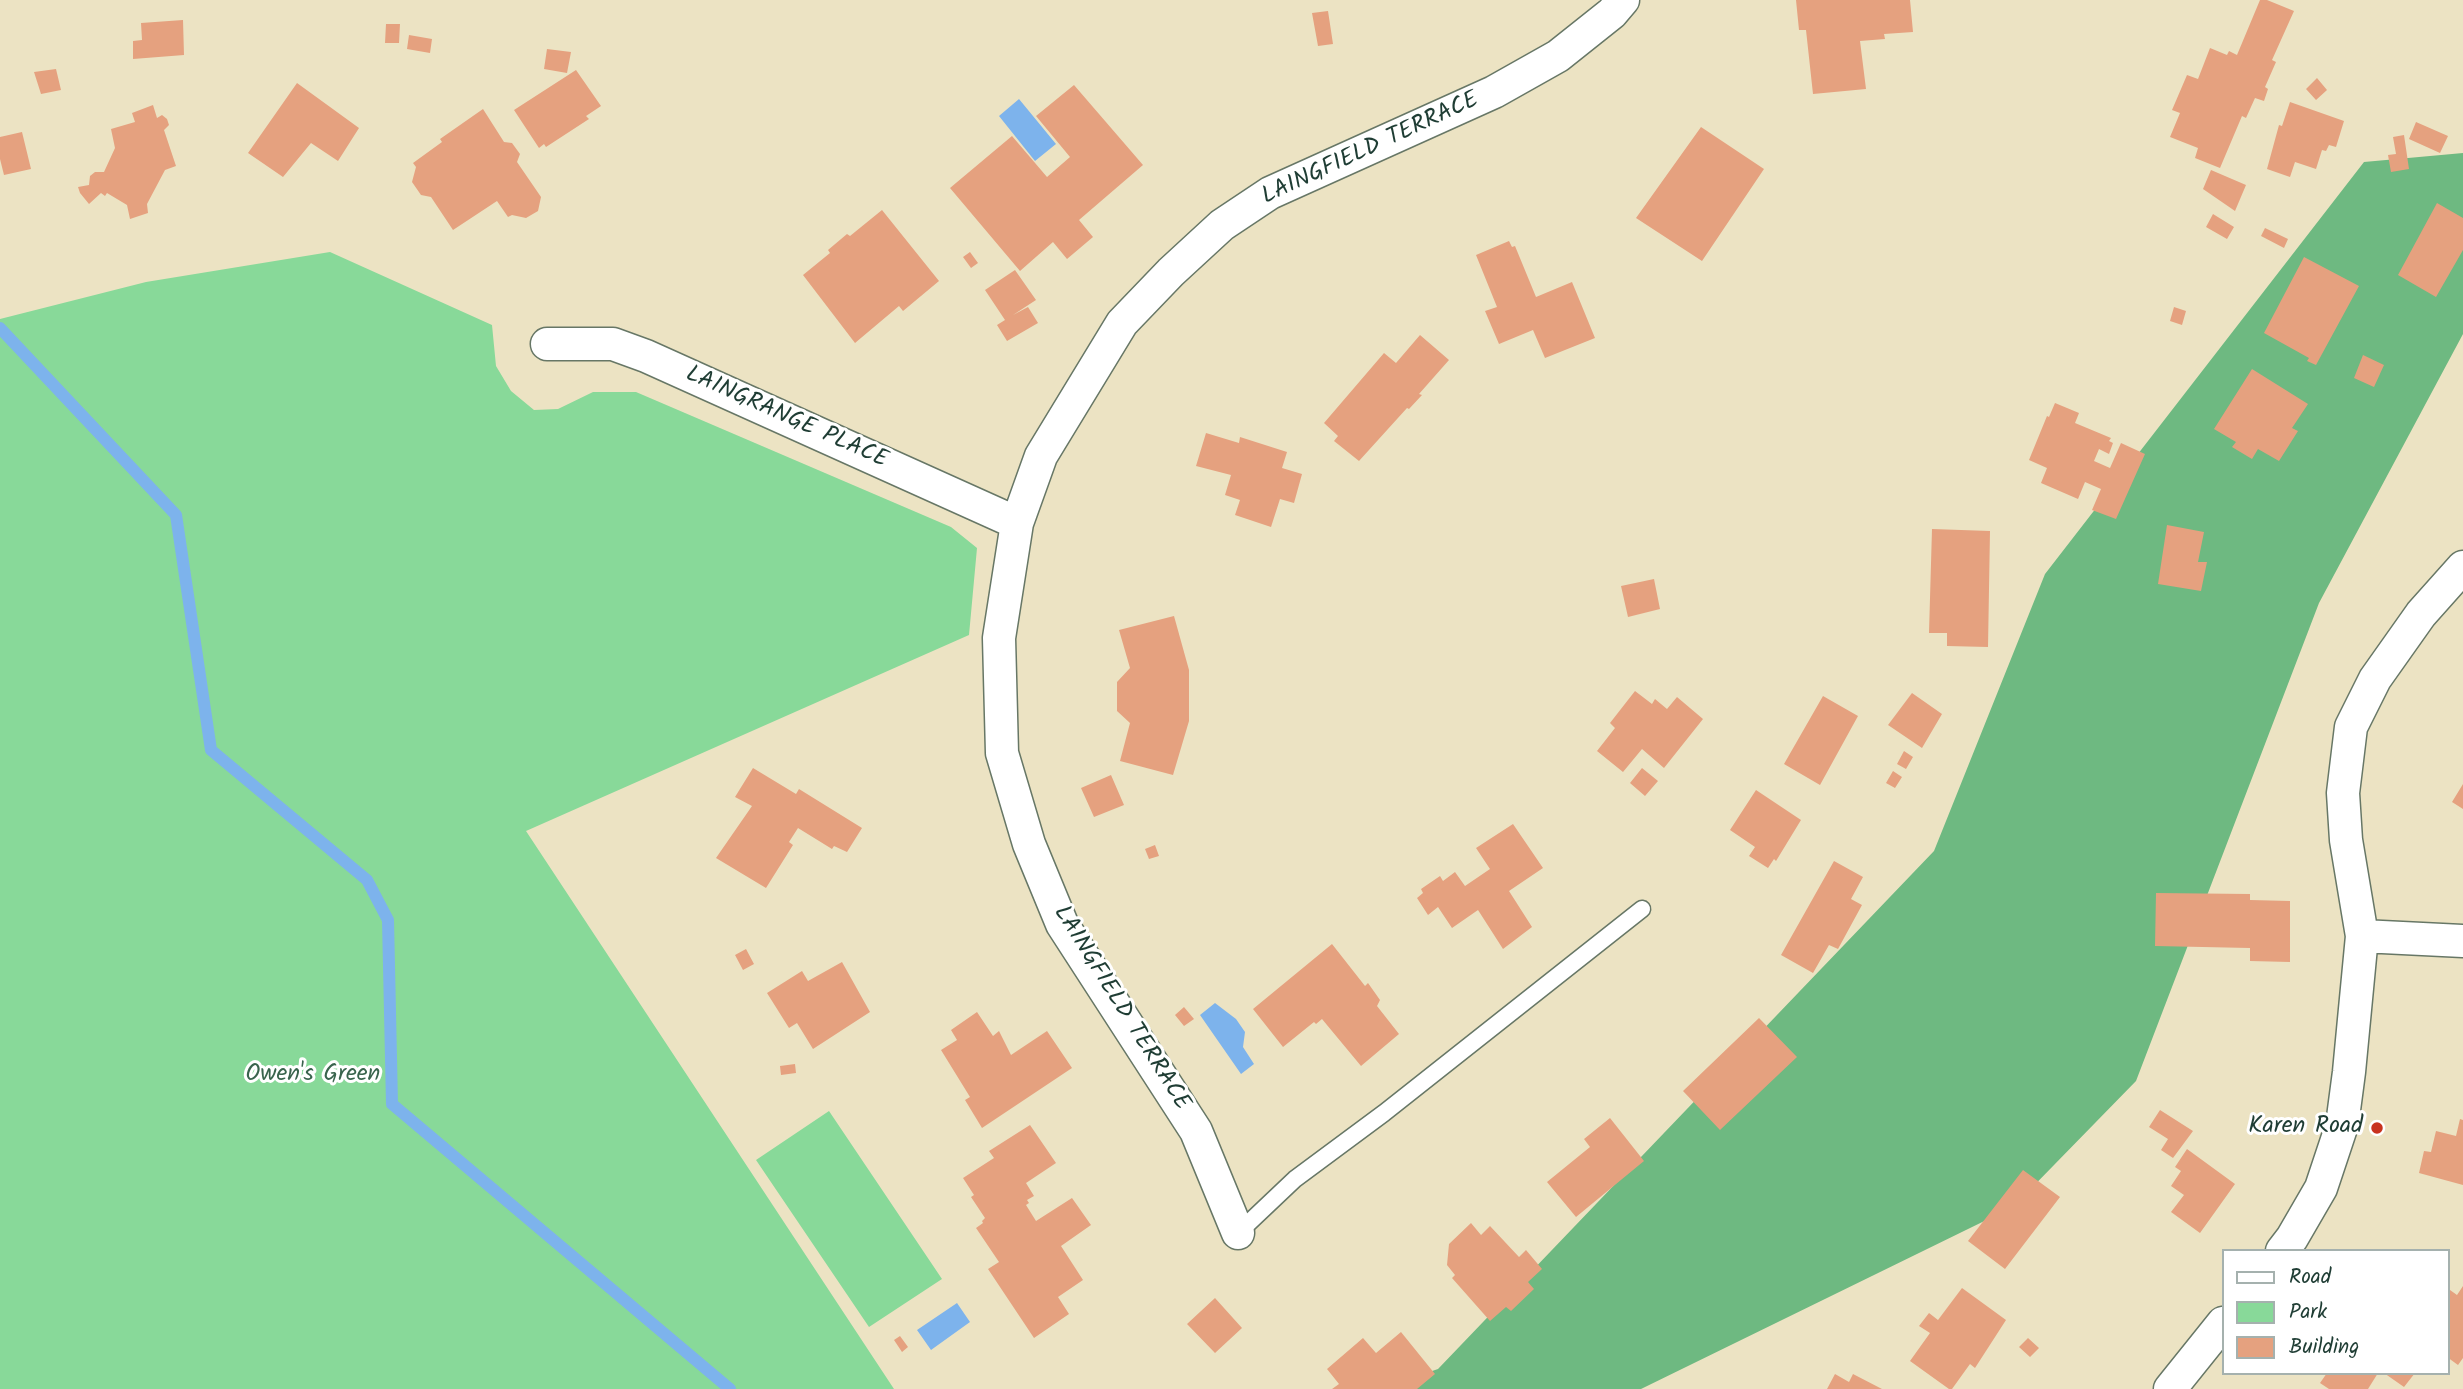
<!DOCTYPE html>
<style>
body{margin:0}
#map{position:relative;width:2463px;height:1389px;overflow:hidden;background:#ece3c3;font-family:Kalam,sans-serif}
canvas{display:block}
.legend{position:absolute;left:2222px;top:1249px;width:228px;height:126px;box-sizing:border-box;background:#fff;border:2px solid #a5b1ae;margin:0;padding:9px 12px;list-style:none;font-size:21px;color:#1f3d34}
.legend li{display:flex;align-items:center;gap:14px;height:35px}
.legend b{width:35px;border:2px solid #a5b1ae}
</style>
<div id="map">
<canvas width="2463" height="1389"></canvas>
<ul class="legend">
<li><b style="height:9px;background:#fff"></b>Road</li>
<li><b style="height:19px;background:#88d999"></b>Park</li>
<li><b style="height:19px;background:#e5a17f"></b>Building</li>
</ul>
</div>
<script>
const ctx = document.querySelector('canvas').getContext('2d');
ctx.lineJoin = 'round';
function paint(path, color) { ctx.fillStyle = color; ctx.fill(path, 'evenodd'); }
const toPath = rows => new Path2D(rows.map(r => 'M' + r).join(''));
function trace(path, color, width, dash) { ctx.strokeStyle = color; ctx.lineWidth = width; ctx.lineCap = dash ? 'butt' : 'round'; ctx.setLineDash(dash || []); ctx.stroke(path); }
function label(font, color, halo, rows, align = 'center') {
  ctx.font = font + ' Kalam,sans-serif'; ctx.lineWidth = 6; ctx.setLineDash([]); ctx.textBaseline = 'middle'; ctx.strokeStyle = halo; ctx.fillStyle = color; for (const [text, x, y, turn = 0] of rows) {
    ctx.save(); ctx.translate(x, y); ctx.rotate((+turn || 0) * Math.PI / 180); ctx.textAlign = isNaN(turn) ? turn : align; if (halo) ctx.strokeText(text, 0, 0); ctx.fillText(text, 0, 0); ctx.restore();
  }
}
paint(toPath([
 [330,252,492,325,496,366,511,391,534,410,558,409,593,392,636,392,951,527,977,548,969,635,526,831,894,1389,0,1389,0,319,146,282],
 [829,1111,942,1279,869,1327,756,1160]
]), '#88d999');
paint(toPath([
 [2463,153,2463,334,2319,603,2136,1081,2013,1207,1641,1389,1380,1389,1438,1369,1934,851,2045,574,2364,162]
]), '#6eb981');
paint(toPath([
 [1019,99,1056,144,1035,161,999,116],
 [1215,1003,1236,1019,1245,1032,1243,1047,1254,1064,1241,1074,1200,1015],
 [957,1303,970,1322,931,1350,917,1330]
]), '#7db3ec');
trace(toPath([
 [0,328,176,515,211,750,367,880,388,920,392,1104,730,1389]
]), '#7db3ec', 12);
paint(toPath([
 [1796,0,1910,0,1913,32,1884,34,1885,39,1860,41,1866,89,1813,94,1806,30,1799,30],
 [2260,0,2267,0,2294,11,2272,60,2276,62,2265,87,2268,89,2264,101,2255,98,2246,118,2242,116,2220,168,2195,158,2198,148,2170,137,2180,113,2172,110,2187,75,2198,79,2210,48,2227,55,2229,51,2237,55],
 [1328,11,1333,44,1318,46,1312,13],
 [183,20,184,55,133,59,133,41,142,40,141,23],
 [386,24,400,24,399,43,385,43],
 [409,35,432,39,430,53,407,49],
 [547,49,571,52,567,73,544,69],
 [56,69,61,90,41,94,34,72],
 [576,70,601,106,586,116,589,119,546,147,544,144,539,148,514,110],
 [2317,78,2327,90,2316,100,2306,89],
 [297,83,359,128,338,161,311,143,283,177,248,153],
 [1074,85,1143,165,1079,220,1093,237,1067,259,1053,242,1020,271,950,188,1012,136,1047,177,1070,157,1036,116],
 [2290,102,2344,121,2336,147,2329,145,2326,151,2322,150,2316,169,2295,162,2290,177,2267,169,2279,125,2282,126],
 [153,105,157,118,162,115,167,119,169,125,164,130,176,166,165,170,147,204,148,213,130,219,127,205,107,193,105,196,101,193,89,204,80,193,78,187,89,185,90,176,95,172,104,172,115,148,111,129,135,122,132,113],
 [483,109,504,142,512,143,520,154,517,162,541,197,538,211,526,218,512,215,508,217,497,201,453,230,431,197,421,195,412,182,416,167,413,163,442,142,440,139],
 [2416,122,2448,136,2440,153,2409,139],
 [1701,127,1764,169,1702,261,1636,218],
 [22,132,31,169,4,175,0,159,0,137],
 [2404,135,2409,169,2391,172,2388,155,2396,154,2393,137],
 [2211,170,2246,185,2235,211,2203,189],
 [2437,203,2463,218,2463,250,2436,297,2398,275],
 [882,210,939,281,903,311,899,306,855,343,803,275,830,253,828,250,847,234,850,236],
 [2213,214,2234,227,2227,239,2206,227],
 [2265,228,2288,239,2284,248,2261,236],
 [1509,241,1512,247,1515,246,1536,297,1572,282,1595,338,1545,358,1533,330,1499,344,1485,311,1497,307,1476,255],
 [970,252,978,263,971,268,963,257],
 [2304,257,2359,286,2316,365,2307,361,2309,358,2264,333],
 [1015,270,1036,300,1013,315,1028,307,1038,323,1007,341,997,325,1005,320,985,290],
 [2174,307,2186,311,2182,325,2170,321],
 [1420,335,1449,360,1419,394,1422,395,1409,409,1407,408,1359,461,1334,441,1338,436,1324,423,1384,353,1396,363],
 [2363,355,2384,365,2374,387,2354,378],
 [2252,369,2308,404,2292,428,2298,431,2279,461,2258,449,2252,459,2232,447,2236,442,2214,429],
 [2055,403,2079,413,2075,423,2111,438,2109,441,2113,443,2109,454,2099,449,2094,461,2110,468,2121,443,2145,454,2116,519,2092,510,2101,489,2085,482,2078,499,2041,483,2047,468,2029,460,2047,416,2049,417],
 [1206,433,1239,443,1240,437,1287,452,1282,468,1302,474,1294,503,1280,499,1271,527,1235,515,1240,500,1225,495,1231,475,1196,466],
 [2167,525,2204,532,2198,562,2207,562,2201,591,2158,584],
 [1932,529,1990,531,1988,647,1947,646,1947,633,1929,633],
 [1654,579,1660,609,1628,617,1621,586],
 [1174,616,1189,670,1189,721,1173,775,1120,761,1130,723,1117,711,1117,682,1130,668,1119,630],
 [1635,691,1652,704,1655,699,1667,709,1677,697,1703,719,1664,768,1642,749,1623,772,1597,751,1615,728,1610,723],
 [1912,693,1942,714,1922,748,1888,725],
 [1823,696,1858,716,1820,785,1784,764],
 [1904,751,1913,757,1906,769,1897,764],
 [753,768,796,794,799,789,862,828,847,852,834,846,832,849,798,828,789,842,793,845,766,888,716,858,752,806,735,797],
 [1642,768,1658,781,1645,796,1630,783],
 [1893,771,1902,777,1895,788,1886,783],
 [1111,775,1124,805,1094,817,1081,788],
 [2463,784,2463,809,2452,802],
 [1756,790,1801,820,1776,861,1774,859,1768,868,1749,856,1755,847,1730,830],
 [1513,824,1543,868,1509,891,1532,927,1503,949,1478,910,1452,928,1438,907,1428,915,1417,898,1423,893,1421,889,1440,876,1443,881,1455,872,1465,886,1490,869,1476,848],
 [1155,845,1159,856,1149,859,1145,849],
 [1834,861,1863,877,1851,899,1862,905,1838,949,1829,945,1813,973,1781,955],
 [2156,893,2250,894,2250,900,2290,901,2290,962,2250,961,2250,948,2155,946],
 [1332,944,1365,986,1368,983,1380,1000,1377,1006,1399,1034,1361,1066,1322,1019,1316,1024,1314,1022,1283,1047,1253,1009],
 [746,949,754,964,743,970,735,955],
 [842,962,870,1012,813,1049,797,1023,789,1028,767,993,802,971,808,981],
 [1184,1007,1194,1019,1184,1026,1175,1015],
 [977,1012,993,1036,999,1031,1011,1055,1047,1031,1072,1068,982,1128,965,1100,970,1097,941,1050,957,1040,951,1030],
 [1759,1018,1797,1057,1720,1130,1683,1091],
 [795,1064,796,1073,781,1075,780,1066],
 [2160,1110,2193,1131,2173,1158,2161,1150,2168,1139,2149,1127],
 [1610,1118,1644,1161,1576,1217,1547,1182,1590,1147,1584,1139],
 [2460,1119,2463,1120,2463,1185,2419,1173,2424,1151,2431,1152,2436,1131,2456,1136],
 [1030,1125,1056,1163,1026,1183,1034,1196,1027,1200,1029,1203,1026,1205,1036,1221,1072,1198,1091,1225,1061,1246,1083,1280,1058,1297,1069,1314,1034,1338,988,1269,999,1262,976,1228,983,1223,982,1221,985,1218,971,1197,974,1195,963,1178,994,1158,989,1151],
 [2187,1149,2235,1184,2200,1233,2171,1212,2184,1195,2171,1186,2181,1171,2175,1167],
 [2023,1170,2060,1197,2005,1269,1968,1241],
 [1471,1223,1481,1235,1490,1226,1519,1257,1526,1250,1542,1269,1528,1282,1534,1289,1511,1311,1506,1307,1490,1321,1452,1278,1455,1275,1447,1265,1449,1244],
 [2463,1286,2463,1358,2458,1365,2447,1357,2447,1294,2450,1290,2457,1295],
 [1962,1288,2006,1320,1975,1368,1970,1364,1952,1389,1949,1389,1910,1361,1930,1333,1919,1326,1929,1313,1938,1320],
 [1215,1298,1242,1328,1215,1353,1187,1324],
 [1401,1332,1435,1374,1417,1389,1332,1389,1339,1384,1327,1369,1363,1338,1376,1353],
 [900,1336,908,1347,902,1352,894,1340],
 [2028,1338,2039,1348,2030,1357,2019,1347],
 [2327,1373,2378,1373,2368,1389,2329,1389,2320,1383],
 [2384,1373,2415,1373,2404,1387],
 [1835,1374,1849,1382,1853,1374,1882,1389,1827,1389]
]), '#e5a17f');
const lane = toPath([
 [1238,1233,1295,1179,1384,1113,1642,909]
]);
const street = toPath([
 [547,344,613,344,646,356,1017,523],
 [2362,936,2463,941],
 [1238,1233,1196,1131,1062,924,1029,844,1002,753,999,638,1017,523,1041,456,1122,323,1171,272,1222,225,1270,193,1494,92,1558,56,1612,13,1623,0],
 [2282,1251,2292,1238,2321,1188,2342,1125,2349,1072,2362,936,2346,840,2343,793,2351,727,2375,679,2421,614,2463,567],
 [2170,1389,2223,1323]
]);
trace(lane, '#677766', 19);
trace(street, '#677766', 35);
trace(lane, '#fff', 16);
trace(street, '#fff', 32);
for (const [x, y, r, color] of [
 [2377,1128,7,"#c8321e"]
]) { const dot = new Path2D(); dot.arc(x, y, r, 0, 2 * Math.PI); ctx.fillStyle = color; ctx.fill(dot); trace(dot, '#fff', 2.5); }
label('24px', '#1f3d34', '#fff', [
 ["LAINGFIELD TERRACE",1371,150,-25],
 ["LAINGRANGE PLACE",786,419,24],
 ["LAINGFIELD TERRACE",1120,1009,58]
]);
label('24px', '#39644d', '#fff', [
 ["Owen's Green",313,1076]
]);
label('24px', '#1f3d34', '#fff', [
 ["Karen Road",2363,1128]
], 'right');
</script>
